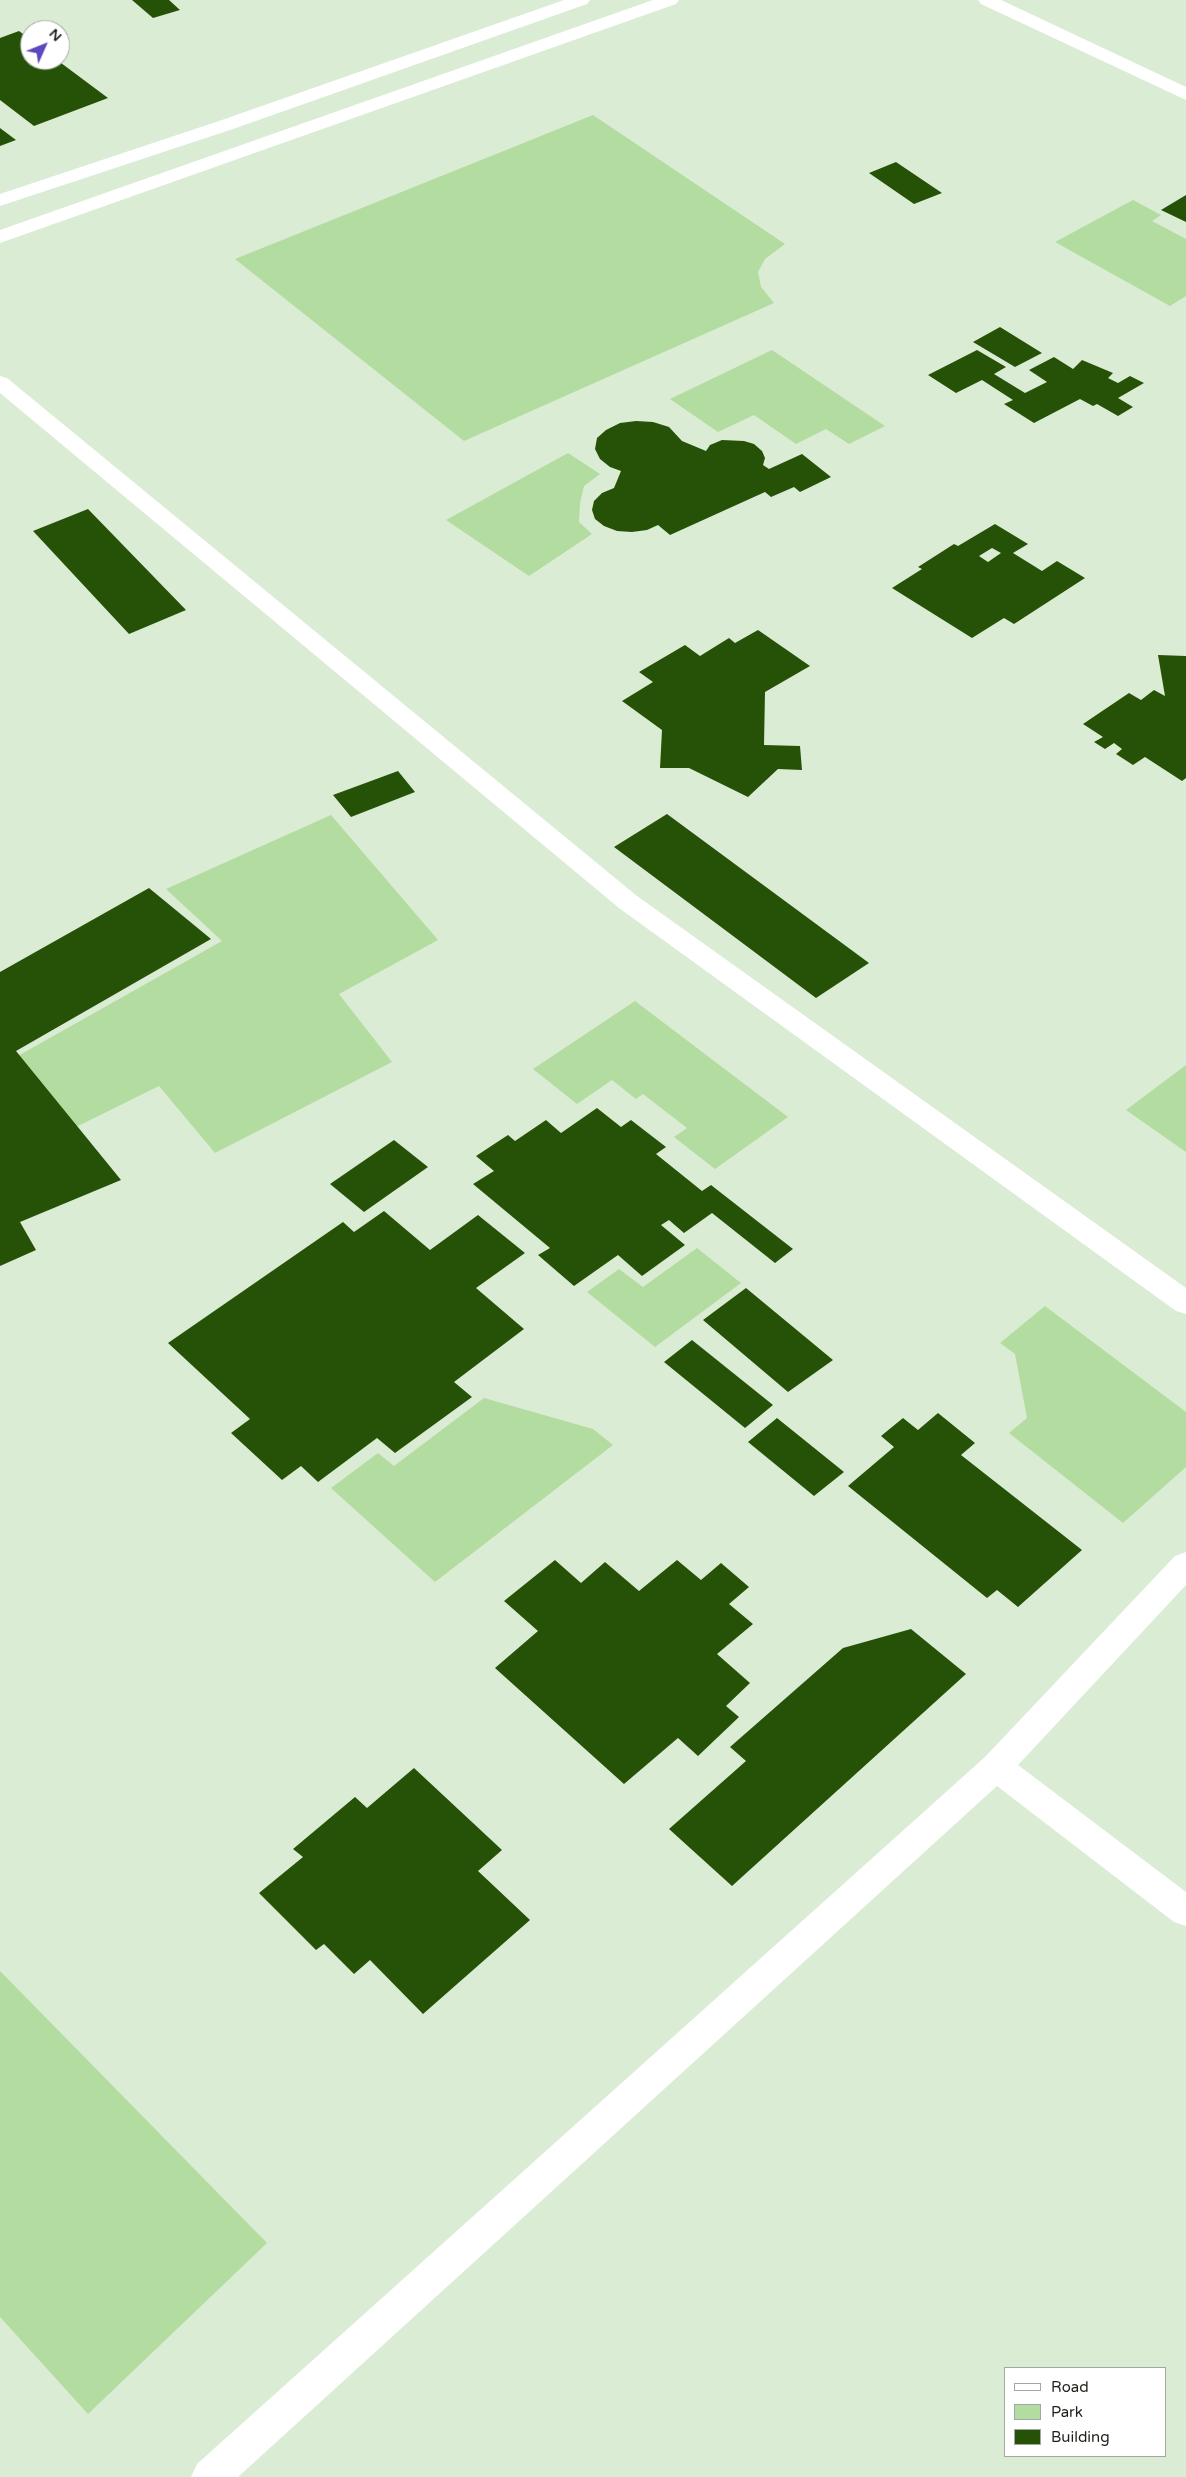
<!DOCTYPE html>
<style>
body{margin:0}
#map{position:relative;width:1186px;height:2477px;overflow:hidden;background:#dbecd4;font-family:"Varela Round",sans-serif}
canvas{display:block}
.legend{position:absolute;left:1004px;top:2367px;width:162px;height:90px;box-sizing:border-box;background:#fff;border:1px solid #a4a7a3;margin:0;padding:6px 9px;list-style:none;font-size:15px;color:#1c2219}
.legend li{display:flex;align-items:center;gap:10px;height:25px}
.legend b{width:25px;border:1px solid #a4a7a3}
.north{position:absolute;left:20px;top:20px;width:50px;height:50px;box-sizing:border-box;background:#fff;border:1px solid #a4a7a3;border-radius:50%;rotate:46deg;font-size:14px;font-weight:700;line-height:20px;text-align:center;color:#1c2219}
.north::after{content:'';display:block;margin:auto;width:18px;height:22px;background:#5e47bf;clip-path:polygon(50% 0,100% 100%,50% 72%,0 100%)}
</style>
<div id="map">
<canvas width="1186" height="2477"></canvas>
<ul class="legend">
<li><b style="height:6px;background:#fff"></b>Road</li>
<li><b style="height:14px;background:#b3dca1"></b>Park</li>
<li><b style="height:14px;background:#255207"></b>Building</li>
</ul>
<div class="north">N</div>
</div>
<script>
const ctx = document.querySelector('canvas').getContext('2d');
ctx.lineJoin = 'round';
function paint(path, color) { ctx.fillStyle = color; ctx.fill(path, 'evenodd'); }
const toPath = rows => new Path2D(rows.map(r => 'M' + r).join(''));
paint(toPath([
 [593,115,785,244,765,259,758,272,761,287,774,303,464,441,235,259],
 [1133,200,1161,215,1152,221,1186,239,1186,296,1170,306,1055,242],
 [772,350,885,426,849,444,826,429,796,444,754,415,718,432,670,399],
 [568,453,600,474,584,486,580,503,579,522,592,534,529,576,446,520],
 [331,815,438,940,339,994,392,1062,215,1153,159,1086,76,1127,16,1057,222,941,166,889],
 [635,1001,788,1117,715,1169,674,1137,687,1128,643,1094,636,1099,612,1080,577,1104,533,1069],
 [1186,1065,1186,1152,1126,1110],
 [697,1248,741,1283,655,1347,587,1292,619,1269,643,1287],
 [1045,1306,1186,1412,1186,1467,1123,1523,1009,1433,1027,1418,1015,1354,1000,1343],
 [484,1398,593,1429,613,1445,435,1582,331,1488,378,1453,394,1466],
 [0,1971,267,2243,88,2414,0,2317]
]), '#b3dca1');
paint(toPath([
 [132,0,169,0,180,10,153,18],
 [19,31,30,39,30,60,57,60,108,98,34,126,0,100,0,38],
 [0,128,16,140,0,146],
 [896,162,942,193,914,204,869,173],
 [1186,195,1186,222,1161,210],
 [1000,327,1042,353,1015,367,973,342],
 [977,350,1006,367,994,374,1025,393,1047,382,1029,370,1054,357,1073,369,1082,360,1113,373,1108,378,1118,383,1130,376,1144,383,1118,398,1133,407,1118,416,1097,404,1093,406,1080,399,1034,423,1004,404,1013,400,982,380,956,393,928,375],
 [636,421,653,422,669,427,682,441,706,451,710,445,722,440,744,441,754,444,762,451,765,458,763,465,769,469,802,454,831,477,800,492,794,487,771,497,765,492,670,535,658,525,647,530,632,532,617,531,604,526,595,519,592,510,594,501,602,493,614,488,621,471,610,467,600,459,595,449,597,438,606,430,620,423],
 [88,509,186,610,129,634,33,531],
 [995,524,1028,544,1013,553,1042,571,1057,561,1085,578,1014,624,1004,618,972,638,892,588,922,569,918,567,954,544,958,546],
 [992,548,1001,553,988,562,979,556],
 [758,630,810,666,765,692,764,745,800,746,802,770,778,769,748,797,689,768,660,768,662,730,622,701,653,682,639,672,685,645,700,656,729,638,735,643],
 [1158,655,1186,656,1186,778,1182,781,1145,757,1133,765,1116,754,1122,749,1114,743,1105,749,1094,742,1103,737,1083,724,1129,693,1141,700,1154,690,1165,696],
 [398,771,415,792,351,817,333,795],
 [667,814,869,963,816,998,614,847],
 [149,888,211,939,16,1051,121,1180,20,1222,36,1250,0,1266,0,972],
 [597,1108,621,1127,631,1120,666,1147,656,1154,702,1191,711,1185,793,1249,775,1263,712,1213,684,1233,669,1220,661,1225,685,1245,642,1276,618,1255,574,1286,538,1255,550,1248,473,1184,494,1171,476,1156,508,1135,515,1141,546,1120,561,1133],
 [394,1140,428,1167,364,1212,330,1184],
 [384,1211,430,1250,478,1215,525,1253,476,1288,524,1329,454,1382,472,1397,395,1453,377,1438,318,1482,301,1466,282,1480,231,1433,250,1419,168,1343,343,1222,354,1232],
 [746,1288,833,1360,788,1392,703,1320],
 [692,1340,773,1405,745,1428,664,1362],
 [938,1413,975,1443,961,1455,1082,1550,1018,1607,997,1590,987,1598,848,1486,894,1447,881,1436,903,1418,918,1430],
 [777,1418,844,1472,814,1496,748,1442],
 [555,1560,581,1583,605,1562,639,1591,677,1560,701,1580,721,1563,749,1587,729,1604,753,1624,717,1654,750,1683,726,1706,739,1717,698,1756,678,1738,624,1784,495,1668,538,1631,504,1601],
 [911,1629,966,1674,732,1886,669,1829,746,1761,730,1747,843,1648],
 [414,1768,502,1850,478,1871,530,1920,423,2014,370,1960,354,1974,324,1944,316,1950,259,1893,303,1857,293,1849,355,1797,367,1808]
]), '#255207');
paint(toPath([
 [978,0,1001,0,1186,87,1186,100,981,4,978,0],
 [0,376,7,378,637,896,1186,1288,1186,1314,1176,1311,619,908,0,393,0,376],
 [1186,1552,1186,1585,1018,1765,1186,1892,1186,1926,1174,1922,997,1786,238,2477,191,2477,197,2464,985,1757,1175,1556,1186,1552]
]), '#fff');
paint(toPath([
 [564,0,590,0,587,4,236,128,0,206,0,194,222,120,564,0],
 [653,0,679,0,676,4,0,243,0,230,653,0]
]), '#fff');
</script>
